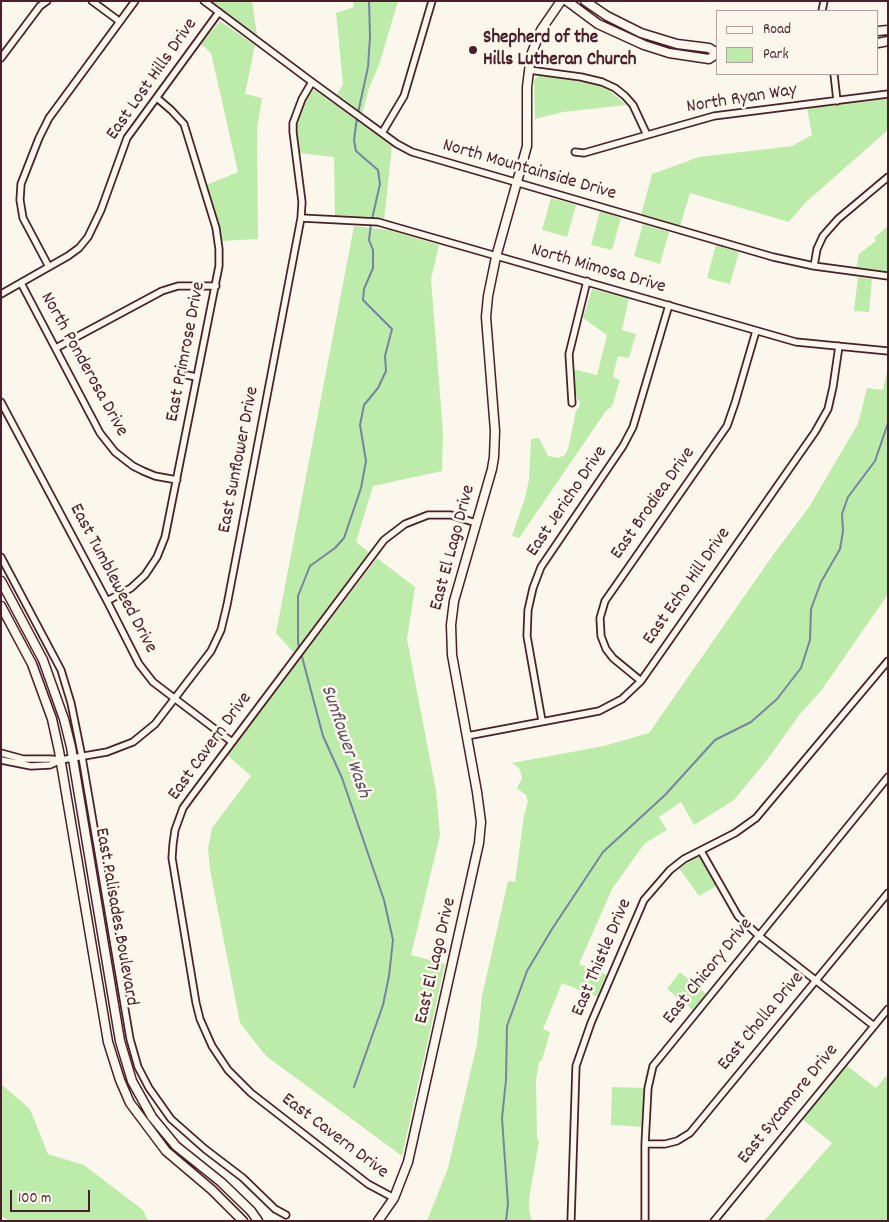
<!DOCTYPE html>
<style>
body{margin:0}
#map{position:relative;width:889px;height:1222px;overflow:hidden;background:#fbf7ec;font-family:Dekko,sans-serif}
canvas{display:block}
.frame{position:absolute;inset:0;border:2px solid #4a1f2b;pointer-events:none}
.legend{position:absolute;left:716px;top:10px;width:162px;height:65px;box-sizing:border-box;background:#fbf7ec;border:1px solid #b4a19f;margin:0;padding:6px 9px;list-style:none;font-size:15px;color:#4a1f2b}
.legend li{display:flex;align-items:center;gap:10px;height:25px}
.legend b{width:25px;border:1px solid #b4a19f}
.scale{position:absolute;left:10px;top:1190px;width:80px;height:22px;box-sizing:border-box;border:2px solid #4a1f2b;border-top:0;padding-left:6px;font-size:15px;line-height:18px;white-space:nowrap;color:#4a1f2b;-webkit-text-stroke:4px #fbf7ec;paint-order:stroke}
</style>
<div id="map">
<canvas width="889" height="1222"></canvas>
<div class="frame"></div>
<ul class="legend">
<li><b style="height:6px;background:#fbf7ec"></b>Road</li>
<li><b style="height:14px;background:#bdecaa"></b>Park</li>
</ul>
<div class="scale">100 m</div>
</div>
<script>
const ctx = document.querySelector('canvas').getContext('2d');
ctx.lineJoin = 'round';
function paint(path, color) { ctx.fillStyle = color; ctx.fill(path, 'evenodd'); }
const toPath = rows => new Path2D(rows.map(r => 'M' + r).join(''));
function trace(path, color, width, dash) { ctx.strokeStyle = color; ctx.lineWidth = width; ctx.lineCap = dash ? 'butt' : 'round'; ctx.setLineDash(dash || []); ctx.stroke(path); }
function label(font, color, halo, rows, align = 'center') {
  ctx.font = font + ' Dekko,sans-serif'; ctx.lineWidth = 5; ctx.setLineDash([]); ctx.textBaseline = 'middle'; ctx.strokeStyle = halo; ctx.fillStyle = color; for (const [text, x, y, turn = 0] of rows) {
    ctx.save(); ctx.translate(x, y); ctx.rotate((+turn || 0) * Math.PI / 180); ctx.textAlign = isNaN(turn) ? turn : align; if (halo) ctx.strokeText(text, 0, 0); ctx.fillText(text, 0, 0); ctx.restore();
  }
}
paint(toPath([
 [212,1,252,1,257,35,247,28],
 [353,1,398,1,379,65,369,88,362,114,344,99,336,96,343,84,336,13,354,7],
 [220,21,255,45,245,94,262,98,257,129,258,239,221,241,206,185,238,172,211,53,201,44],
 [540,75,599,85,610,91,626,105,563,112,535,119,534,80],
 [313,90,316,91,392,146,384,220,335,217,334,157,299,153,297,129,298,118,306,97],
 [888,97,888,130,805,203,789,222,690,193,680,226,641,215,652,174,699,157,792,146,812,135,807,108],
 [551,198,576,205,567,237,542,230],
 [600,211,621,218,612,250,591,245],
 [643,224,669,232,660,264,634,256],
 [354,226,389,230,439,245,431,279,443,433,442,471,373,486,356,542,370,553,295,654,276,633],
 [888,226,888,272,856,269,859,254,876,241,874,238],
 [716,245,739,252,730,284,707,278],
 [858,277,872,279,869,312,854,311],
 [592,289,629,298,622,330,636,334,629,358,618,356,613,375,615,378,620,380,612,406,606,411,519,538,512,536,525,498,529,480,531,439,539,438,548,456,558,458,565,455,568,449,576,411,579,407,580,403,575,393,572,369,597,375,607,335,583,318],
 [888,367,888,594,821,691,800,714,767,760,734,800,694,825,681,802,659,817,667,830,645,843,612,889,579,964,607,975,598,997,562,983,543,1029,550,1032,542,1060,539,1062,536,1080,537,1137,539,1141,529,1199,529,1210,532,1221,427,1221,448,1168,477,1044,482,996,508,881,515,882,524,815,528,802,526,795,517,788,522,779,520,769,512,763,604,746,649,733,773,555,809,507,858,424,867,388,883,390],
 [377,558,415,587,407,639,436,791,440,835,411,955,445,964,402,1156,266,1056,240,1023,210,870,208,848,212,828,251,776,227,755],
 [697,857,703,858,718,885,699,896,679,868],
 [680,972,706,994,693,1010,667,989],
 [846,1065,876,1088,888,1074,888,1221,764,1221,832,1143,802,1119],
 [1,1084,30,1109,48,1154,84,1165,143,1210,148,1221,10,1221,1,1216],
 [612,1087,646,1088,644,1127,611,1125]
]), '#bdecaa');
trace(toPath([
 [358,113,368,67,370,37,369,1],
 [357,118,354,140,356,151,378,170,380,184,372,219],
 [299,648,298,642,298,596,310,566,335,548,344,538,361,488,366,461,360,425,364,405,378,388,386,371,385,356,392,329,363,300,364,289,373,268,373,250,369,240,371,224],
 [301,653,323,736,342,778,384,900,393,940,389,976,383,1005,354,1087],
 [506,1221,508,1204,502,1118,506,1080,507,1026,527,971,552,929,603,852,665,795,715,740,751,722,777,699,801,668,810,640,811,609,821,582,840,549,843,531,842,514,848,497,875,461,888,423]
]), '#7484a1', 2);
const street = toPath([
 [92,1,119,21],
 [204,1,312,82,397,144,412,152,773,257,814,266,888,276],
 [822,11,824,1],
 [1,58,40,6,47,1],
 [529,70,581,77,602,82,615,88,625,96,633,105,647,135],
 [834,74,837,101],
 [382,133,404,96,432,1],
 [575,152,584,153,714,116,888,94],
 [301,218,378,222,796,342,888,351],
 [814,266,817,249,823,236,838,219,888,177],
 [49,267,23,218,20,200,21,184,39,138,49,118,135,1],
 [21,283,100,433,115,452,133,466,143,471,155,476,177,480],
 [1,294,68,256,79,248,88,237,101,210,127,138,219,12],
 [56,348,162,291,178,286,216,286],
 [187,375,196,377],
 [1,402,107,601,139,664,153,682,232,742],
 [572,403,569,354,587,281],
 [1,557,61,670,71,703,82,757,130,1039,138,1067,149,1088,171,1119,205,1149,243,1178,275,1209,286,1215],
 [107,601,131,588,145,575,157,557,165,537,219,266,219,249,216,228,184,124,171,110,157,98],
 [641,681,613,658,606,649,601,636,600,618,605,601,727,426,735,403,756,331],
 [542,721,527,636,528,610,533,588,541,567,623,446,633,427,669,305],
 [467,736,599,711,622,699,641,681,815,432,828,409,833,387,839,346],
 [1,753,23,759,50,759,61,760],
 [1,760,31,766,50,765,61,760,107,752,133,742,155,724,211,651,221,630,227,605,301,218,302,202,293,132,293,123,302,99,312,82],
 [701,851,738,916,759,936,874,1026],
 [645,1144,665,1144,677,1141,690,1133,888,893],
 [394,1198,368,1184,251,1093,228,1070,212,1046,200,1019,196,1003,172,858,173,844,175,830,183,808,191,797,384,540,405,524,428,515,451,515,476,523],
 [571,1221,576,1066,591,1023,644,900,670,870,684,859,735,833,756,818,888,661],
 [645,1221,645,1144,648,1088,653,1066,888,777],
 [714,1221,888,1009]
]);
const secondary = toPath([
 [567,1,598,24,644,45,669,53,709,59,718,53],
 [585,1,607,16,641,33,677,44,709,48,717,53],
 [878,31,888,30],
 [878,43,888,41],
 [1,581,43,660,64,719,71,747,120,1041,132,1081,152,1117,176,1146,221,1182,251,1211,258,1221],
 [1,606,32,664,52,719,59,751,108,1042,120,1080,130,1103,166,1151,212,1190,243,1221],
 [378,1221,394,1198,408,1162,479,843,481,822,477,792,452,655,451,625,454,601,492,469,494,457,495,431,486,317,488,296,496,257,527,146,527,87,531,55,541,30,561,1]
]);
trace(street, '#4a1f2b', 9);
trace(secondary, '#4a1f2b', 11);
trace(street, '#fbf7ec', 5.5);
trace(secondary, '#fbf7ec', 8);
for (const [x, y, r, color] of [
 [473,50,5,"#4a1f2b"]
]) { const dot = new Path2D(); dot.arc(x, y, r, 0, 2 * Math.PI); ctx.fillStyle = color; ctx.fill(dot); trace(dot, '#fbf7ec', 2); }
label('bold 19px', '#4a1f2b', '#fbf7ec', [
 ["Shepherd of the",483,39],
 ["Hills Lutheran Church",483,61]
], 'left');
label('19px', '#4a1f2b', '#fbf7ec', [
 ["East Lost Hills Drive",153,80,-55],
 ["North Ryan Way",742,100,-9],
 ["North Mountainside Drive",529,171,16],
 ["North Mimosa Drive",598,270,16],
 ["East Primrose Drive",187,352,-79],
 ["North Ponderosa Drive",83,365,61],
 ["East Sunflower Drive",240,460,-79],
 ["East Jericho Drive",568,502,-56],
 ["East Brodiea Drive",654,504,-55],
 ["East El Lago Drive",454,548,-75],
 ["East Tumbleweed Drive",112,579,62],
 ["East Echo Hill Drive",688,587,-55],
 ["East Cavern Drive",211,747,-54],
 ["East Palisades Boulevard",115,917,80],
 ["East Thistle Drive",603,958,-67],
 ["East El Lago Drive",437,961,-77],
 ["East Chicory Drive",709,972,-51],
 ["East Cholla Drive",762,1022,-50],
 ["East Sycamore Drive",789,1105,-51],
 ["East Cavern Drive",334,1137,37]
]);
label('italic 20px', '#5f5166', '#fbf7ec', [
 ["Sunflower Wash",344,742,71]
]);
</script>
